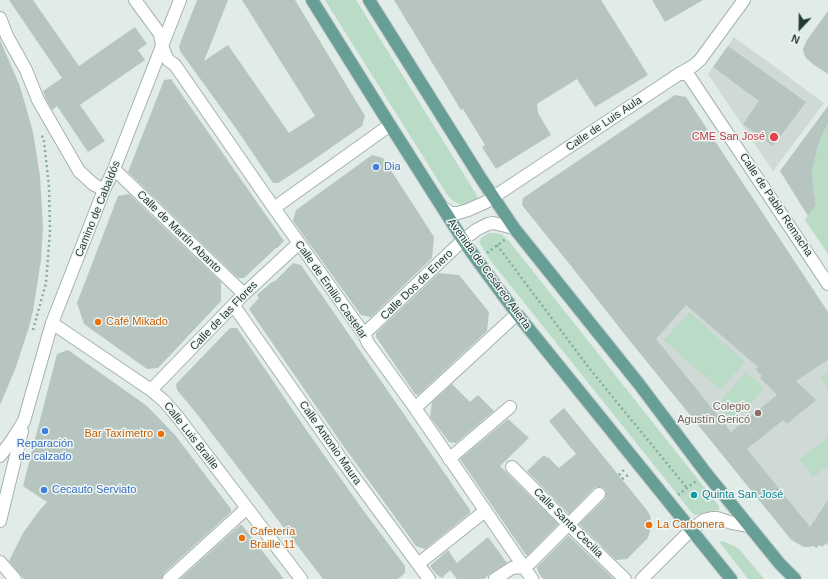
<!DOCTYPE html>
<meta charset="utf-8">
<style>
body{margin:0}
#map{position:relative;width:828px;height:579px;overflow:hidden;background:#e1ebe7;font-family:Helvetica,sans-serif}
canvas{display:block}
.north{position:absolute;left:780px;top:8px;width:40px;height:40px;-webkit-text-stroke:3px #f1f7f5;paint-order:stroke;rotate:202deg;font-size:11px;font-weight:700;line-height:16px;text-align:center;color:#223a36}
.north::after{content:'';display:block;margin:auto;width:14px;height:18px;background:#223a36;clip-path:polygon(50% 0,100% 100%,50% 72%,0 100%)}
</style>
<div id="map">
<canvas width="828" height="579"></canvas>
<div class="north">N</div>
</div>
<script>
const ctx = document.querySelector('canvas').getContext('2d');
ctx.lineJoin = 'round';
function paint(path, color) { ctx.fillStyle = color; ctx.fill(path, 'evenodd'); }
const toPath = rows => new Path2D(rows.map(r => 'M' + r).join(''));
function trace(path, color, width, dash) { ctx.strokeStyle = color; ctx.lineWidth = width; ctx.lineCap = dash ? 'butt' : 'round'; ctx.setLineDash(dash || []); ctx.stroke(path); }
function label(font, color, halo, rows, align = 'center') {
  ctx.font = font + ' Helvetica,sans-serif'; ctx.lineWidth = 3; ctx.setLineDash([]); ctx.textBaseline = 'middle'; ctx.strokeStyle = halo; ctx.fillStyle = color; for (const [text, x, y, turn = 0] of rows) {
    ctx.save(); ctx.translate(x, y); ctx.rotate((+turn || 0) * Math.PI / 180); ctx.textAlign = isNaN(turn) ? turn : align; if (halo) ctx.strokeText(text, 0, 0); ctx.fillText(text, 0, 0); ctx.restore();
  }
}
paint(toPath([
 [734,37,824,103,773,171,708,74],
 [688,265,796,381,828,360,828,545,825,544,822,547,820,545,816,548,814,546,809,547,800,545,791,540,626,336]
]), '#cfdad6');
paint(toPath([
 [325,0,356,0,476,194,478,198,476,201,470,204,462,205,453,201,446,193],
 [828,124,828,254,805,220,816,205,814,192,812,172,814,160,817,148,824,131],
 [489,233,496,233,501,234,509,241,719,506,719,509,718,510,707,512,697,515,693,514,490,260,479,242,481,238],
 [689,312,745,362,720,390,664,340],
 [746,372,764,388,734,422,716,406],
 [828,372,828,389,820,377],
 [828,437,828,466,813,477,799,460],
 [722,541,734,546,739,549,764,579,748,579,720,543,720,542]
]), '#badbc6');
paint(toPath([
 [9,0,33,0,79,66,135,27,147,44,138,50,145,60,80,105,105,141,88,152,57,106,52,110,45,97,43,91,62,78],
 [197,0,228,0,204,61,228,45,289,133,315,116,242,0,295,0,365,116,362,126,309,163,278,183,273,183,235,127,180,51,179,46],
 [394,0,601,0,648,75,595,107,577,79,537,104,538,113,551,135,496,169,482,147,485,145,463,109,461,110],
 [652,0,703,0,665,22],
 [828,11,828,74,814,65,806,58,804,54,803,49,807,40],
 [0,40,19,84,24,100,33,132,40,176,43,227,41,260,33,311,29,327,16,367,0,405],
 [728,46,806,102,773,146,743,124,759,101,713,67],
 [171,79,284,241,277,248,276,248,244,278,238,278,128,172,164,80],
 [675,95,686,97,828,312,828,360,796,381,816,400,787,424,783,420,747,449,810,527,828,500,828,542,822,547,820,545,816,548,814,546,809,547,804,547,795,542,790,538,626,336,575,271,522,205,523,198],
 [686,305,758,367,756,370,762,376,760,378,777,395,731,432,656,339],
 [828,106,828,124,824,131,817,148,812,172,814,192,816,205,808,216,780,171],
 [372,155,383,158,434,237,432,258,371,317,361,315,293,221,296,210],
 [129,194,221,282,221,301,158,368,147,369,84,324,77,303,118,196],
 [293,263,301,265,470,510,470,513,425,549,416,546,342,444,249,309,259,298,257,295,273,281,274,282],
 [439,273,459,275,489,312,487,331,418,395,415,394,376,337,376,333],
 [230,328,237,328,307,431,363,510,405,566,405,573,398,579,323,579,197,414,177,390,176,384],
 [68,350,147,406,175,435,231,509,231,512,164,573,162,579,24,579,9,561,23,533,39,511,47,502,23,486,57,354],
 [452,384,470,402,478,395,494,411,456,443,449,442,430,417,432,402],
 [564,408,646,509,650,515,651,521,651,527,648,538,627,559,616,560,579,524,605,499,606,496,606,492,604,488,601,487,597,487,594,488,569,514,527,471,544,455,547,458,548,457,559,468,576,454,549,421],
 [508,419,529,438,500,466,558,524,528,555,526,555,460,459],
 [240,525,242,525,284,579,180,579],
 [568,536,569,536,614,579,543,579,538,572,537,567],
 [488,537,507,563,491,573,484,579,457,579,450,570,442,578,436,574,430,566,448,550,457,563]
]), '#b6c5c0');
const minor = toPath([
 [135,0,160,34,162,46,168,60,175,65,274,208,364,334,368,343,415,408,532,579],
 [0,18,7,36,26,70,38,100,79,171,93,184,104,190],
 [679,74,684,74,688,75,691,79,828,284],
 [114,169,244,294],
 [442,207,451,213,458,213,468,210,486,202,679,74,693,66,700,60,744,0],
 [274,208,390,125],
 [234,306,346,466,429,579],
 [52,323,151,390,164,401,177,416,301,579],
 [364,334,463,240,476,230,488,224,493,223,514,228],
 [151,390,244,294,299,243],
 [415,408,517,314],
 [0,456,12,440,24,421,52,323,104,190,114,169,180,0],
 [449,459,510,407],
 [512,467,568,524,625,579],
 [0,521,22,431],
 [0,562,15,579],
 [418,564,485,511],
 [169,579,247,508],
 [495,579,512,568,524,567,530,563,599,494],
 [642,579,691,530,704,520,712,518,717,518,732,523,749,526]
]);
const major = toPath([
 [312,0,390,125,463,240,477,260,517,314,731,579],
 [369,0,480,177,514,228,639,384,706,473,780,564,795,579]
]);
trace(minor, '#a4b2ae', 14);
trace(major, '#c1c8c7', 14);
trace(toPath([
 [497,245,589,368,687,488],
 [487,253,507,238],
 [33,330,46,283,50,231,49,187,44,141,41,133],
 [619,475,624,470],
 [622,479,628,475],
 [678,495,696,481]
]), '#83ada4', 2.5, [2, 3]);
trace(minor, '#fff', 12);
trace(major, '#679e95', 12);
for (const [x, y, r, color] of [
 [774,137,5,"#e0444e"],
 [376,167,4,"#3f7fe0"],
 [98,322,4,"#e8710a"],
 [758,413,4,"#8d6e63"],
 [45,431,4,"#3f7fe0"],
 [161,434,4,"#e8710a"],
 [44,490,4,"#3f7fe0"],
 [694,495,4,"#0f9aa8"],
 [649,525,4,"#e8710a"],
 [242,538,4,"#e8710a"]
]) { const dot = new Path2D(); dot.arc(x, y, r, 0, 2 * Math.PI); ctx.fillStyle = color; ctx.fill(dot); trace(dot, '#f1f7f5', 1.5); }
label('11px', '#223a36', '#f1f7f5', [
 ["Calle de Luis Aula",604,124,-34],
 ["Calle de Pablo Remacha",776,205,56],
 ["Camino de Cabaldós",98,209,-68],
 ["Calle de Martín Abanto",179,232,44],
 ["Avenida de Cesáreo Alierta",489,274,54],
 ["Calle Dos de Enero",417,285,-44],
 ["Calle de Emilio Castelar",331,290,55],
 ["Calle de las Flores",224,316,-46],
 ["Calle Luis Braille",191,436,52],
 ["Calle Antonio Maura",330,443,55],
 ["Calle Santa Cecilia",568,523,45]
]);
label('11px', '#be3a42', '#f1f7f5', [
 ["CME San José",765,137]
], 'right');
label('11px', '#366cbe', '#f1f7f5', [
 ["Dia",384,167],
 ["Reparación",45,444,"center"],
 ["de calzado",45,457,"center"],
 ["Cecauto Serviato",52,490]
], 'left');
label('11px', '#c56008', '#f1f7f5', [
 ["Café Mikado",106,322],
 ["Bar Taxímetro",153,434,"right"],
 ["La Carbonera",657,525],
 ["Cafetería",250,532],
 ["Braille 11",250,545]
], 'left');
label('11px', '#785e54', '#f1f7f5', [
 ["Colegio",750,407],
 ["Agustín Gericó",750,420]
], 'right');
label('11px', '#0d838f', '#f1f7f5', [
 ["Quinta San José",702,495]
], 'left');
</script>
